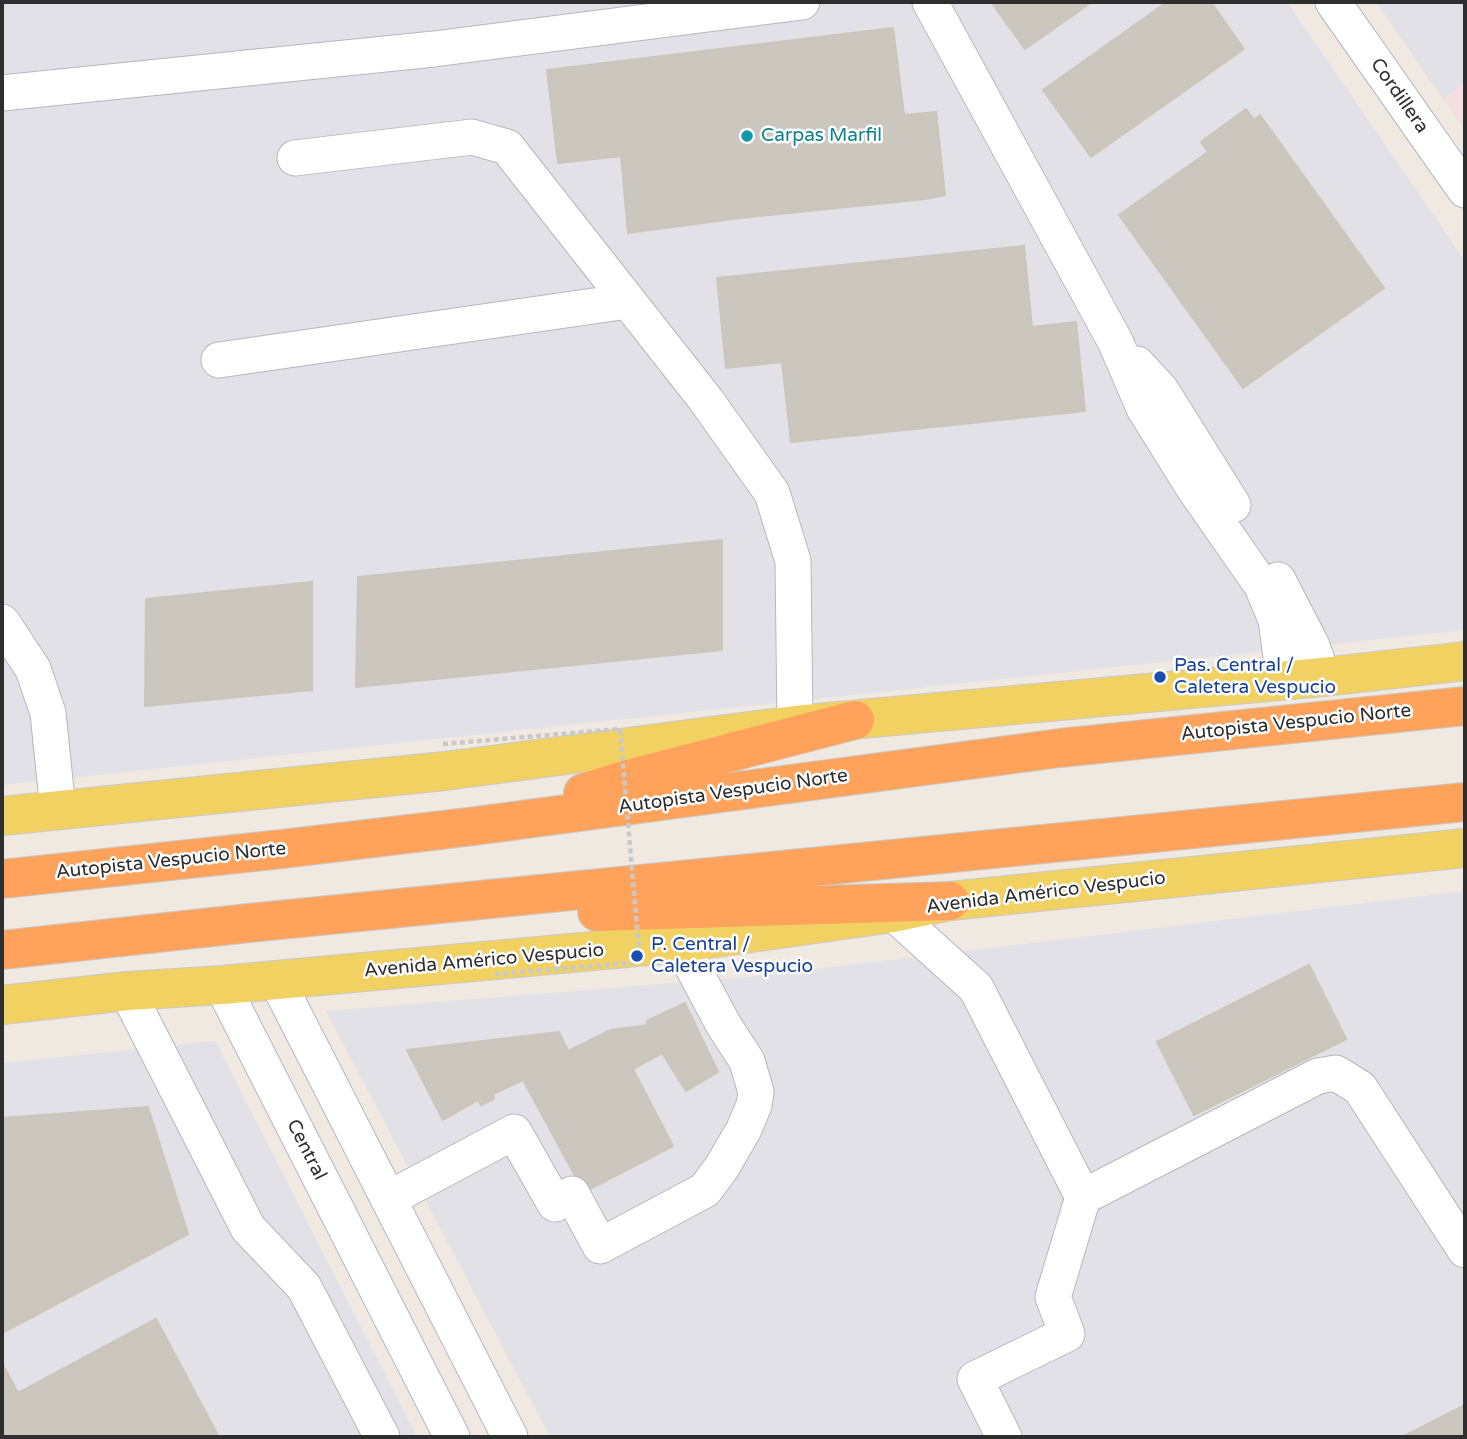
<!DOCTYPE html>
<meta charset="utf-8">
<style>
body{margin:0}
#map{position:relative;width:1467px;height:1439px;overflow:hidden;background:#efe9e1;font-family:"Varela Round",sans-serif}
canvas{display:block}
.frame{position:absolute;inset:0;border:4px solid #2e2e2e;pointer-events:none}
</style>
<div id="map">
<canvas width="1467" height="1439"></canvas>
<div class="frame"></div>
</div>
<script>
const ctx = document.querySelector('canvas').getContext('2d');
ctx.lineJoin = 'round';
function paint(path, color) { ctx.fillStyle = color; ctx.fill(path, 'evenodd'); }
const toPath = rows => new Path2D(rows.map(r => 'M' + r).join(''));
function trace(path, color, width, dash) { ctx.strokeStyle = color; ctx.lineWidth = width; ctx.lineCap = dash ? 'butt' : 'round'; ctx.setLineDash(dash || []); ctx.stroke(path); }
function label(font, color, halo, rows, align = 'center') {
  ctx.font = font + ' "Varela Round",sans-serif'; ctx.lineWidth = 5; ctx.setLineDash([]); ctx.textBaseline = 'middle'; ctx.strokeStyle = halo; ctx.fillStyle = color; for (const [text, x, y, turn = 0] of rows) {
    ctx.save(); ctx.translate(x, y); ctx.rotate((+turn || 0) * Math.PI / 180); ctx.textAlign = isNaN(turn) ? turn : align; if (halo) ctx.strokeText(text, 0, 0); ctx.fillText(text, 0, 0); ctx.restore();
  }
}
paint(toPath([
 [2,2,1287,2,1465,261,1465,630,2,785],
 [1376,2,1465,2,1465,130,1443,99],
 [1465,891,1465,1437,550,1437,326,1011,749,977],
 [215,1041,417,1437,2,1437,2,1063]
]), '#e3e1e8');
paint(toPath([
 [1465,83,1465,130,1443,99]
]), '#f5dfe0');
const building = toPath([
 [991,2,1092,2,1025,49,991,2],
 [1167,2,1211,2,1244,49,1091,157,1043,90,1167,2],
 [893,28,904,115,936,112,945,195,925,199,740,218,628,233,621,156,558,163,547,70,893,28],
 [1246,109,1254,120,1260,115,1384,288,1243,388,1119,215,1208,152,1201,142,1246,109],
 [1024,246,1032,327,1076,322,1085,411,791,442,782,362,726,368,717,278,1024,246],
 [722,540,722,650,356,687,358,577,722,540],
 [312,582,312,690,145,706,146,599,312,582],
 [1309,965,1346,1039,1194,1115,1157,1042,1309,965],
 [685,1003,718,1072,686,1091,662,1053,633,1069,673,1146,584,1192,523,1080,493,1094,494,1099,481,1105,478,1100,443,1120,407,1050,559,1032,568,1051,611,1030,648,1025,647,1021,685,1003],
 [148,1107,188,1234,2,1333,2,1118,148,1107],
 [156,1319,219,1437,2,1437,2,1363,18,1393,156,1319],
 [1465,1405,1465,1437,1402,1437,1465,1405]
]);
paint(building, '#cbc7bf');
trace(building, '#cbc5ba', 2);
const minor = toPath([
 [930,2,1115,341,1144,408,1193,487,1262,586,1276,620,1284,679],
 [1333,2,1465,190],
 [2,93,434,49,802,2],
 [295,158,472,137,507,147,706,400,772,493,793,561,795,725],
 [219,360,628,301],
 [1137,364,1161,390,1233,505],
 [1278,580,1312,646,1323,677],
 [2,622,33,669,48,713,58,810],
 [893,913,976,988,1083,1197,1053,1297,1067,1334,975,1379,1004,1437],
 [276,979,510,1437],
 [222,985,452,1437],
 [127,991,248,1228,304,1287,382,1437],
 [1083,1197,1318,1076,1336,1073,1360,1088,1465,1250],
 [388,1199,514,1132,555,1204,572,1194,600,1246,705,1190,722,1167,744,1129,754,1105,756,1092,747,1061,723,1024,680,943]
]);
const major = toPath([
 [2,816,445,771,795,725,1323,677,1465,661],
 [2,1005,127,991,222,985,680,943,893,913,950,901,1465,848]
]);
const highway = toPath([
 [583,793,617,782,855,720],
 [2,879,282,849,475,826,1060,748,1465,706],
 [597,912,950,901],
 [2,950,249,923,1465,802]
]);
trace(minor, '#b4b7c1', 37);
trace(major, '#c9c9c9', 40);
trace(highway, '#c9c9c9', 40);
trace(minor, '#fff', 35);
trace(major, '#f2d163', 38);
trace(highway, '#ffa35c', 38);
trace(toPath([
 [443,744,620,729,640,962,495,974]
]), '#c9c9c9', 4.5, [5, 3.5]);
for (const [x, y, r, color] of [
 [747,136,7,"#0f9aa8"],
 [1160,677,7,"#1a4fb4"],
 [637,956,7,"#1a4fb4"]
]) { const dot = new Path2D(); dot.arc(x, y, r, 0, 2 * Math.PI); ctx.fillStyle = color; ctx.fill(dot); trace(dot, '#fff', 2.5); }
label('19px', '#2e2e2e', '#fff', [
 ["Cordillera",1399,96,55],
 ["Autopista Vespucio Norte",1296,723,-6],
 ["Autopista Vespucio Norte",733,792,-8],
 ["Autopista Vespucio Norte",171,861,-6],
 ["Avenida Américo Vespucio",1046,893,-7],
 ["Avenida Américo Vespucio",484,961,-5],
 ["Central",306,1150,63]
]);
label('19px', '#0d838f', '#fff', [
 ["Carpas Marfil",761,136]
], 'left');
label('19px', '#164399', '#fff', [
 ["Pas. Central /",1174,666],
 ["Caletera Vespucio",1174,688],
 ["P. Central /",651,945],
 ["Caletera Vespucio",651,967]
], 'left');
</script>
